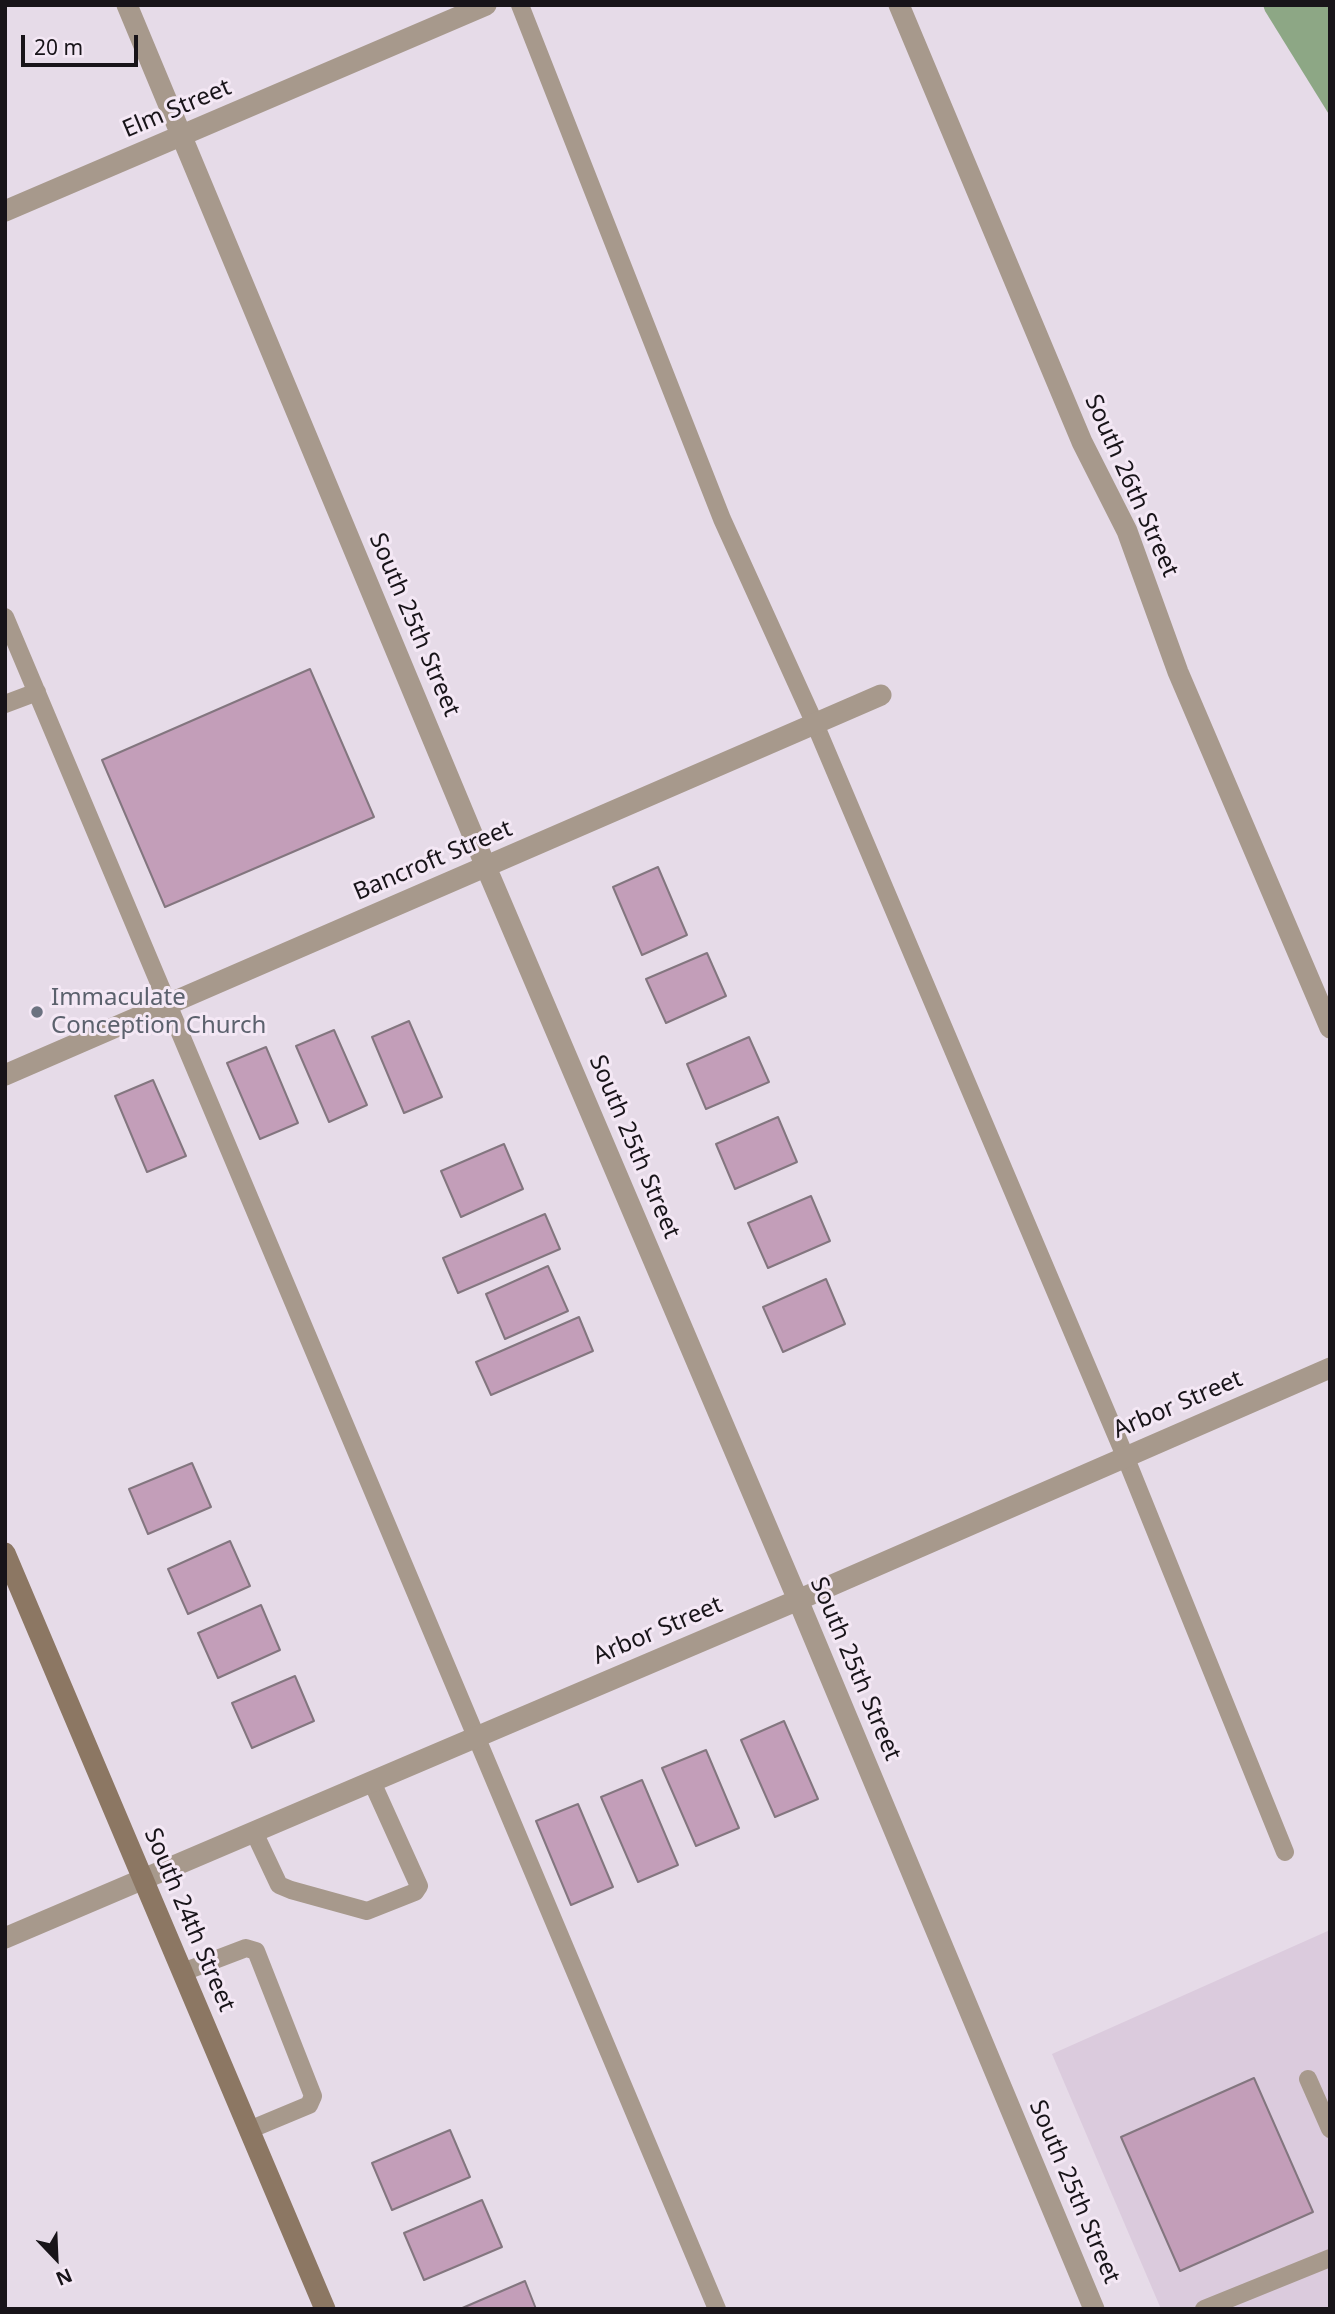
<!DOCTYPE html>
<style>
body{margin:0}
#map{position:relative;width:1335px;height:2314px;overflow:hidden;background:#e6dbe8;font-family:"Noto Sans",sans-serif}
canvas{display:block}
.frame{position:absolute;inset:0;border:7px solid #181419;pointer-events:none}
.north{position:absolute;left:21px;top:2223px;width:70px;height:70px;-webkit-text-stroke:5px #f4e8f5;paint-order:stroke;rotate:157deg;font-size:19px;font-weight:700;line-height:28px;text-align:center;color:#181419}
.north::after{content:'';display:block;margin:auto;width:24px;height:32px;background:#181419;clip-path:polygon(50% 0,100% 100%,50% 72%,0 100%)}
.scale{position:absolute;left:21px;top:35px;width:117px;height:32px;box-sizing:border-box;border:4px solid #181419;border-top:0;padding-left:9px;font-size:21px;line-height:24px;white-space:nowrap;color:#181419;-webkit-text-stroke:5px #f4e8f5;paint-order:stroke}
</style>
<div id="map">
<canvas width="1335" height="2314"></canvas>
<div class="frame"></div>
<div class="north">N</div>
<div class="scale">20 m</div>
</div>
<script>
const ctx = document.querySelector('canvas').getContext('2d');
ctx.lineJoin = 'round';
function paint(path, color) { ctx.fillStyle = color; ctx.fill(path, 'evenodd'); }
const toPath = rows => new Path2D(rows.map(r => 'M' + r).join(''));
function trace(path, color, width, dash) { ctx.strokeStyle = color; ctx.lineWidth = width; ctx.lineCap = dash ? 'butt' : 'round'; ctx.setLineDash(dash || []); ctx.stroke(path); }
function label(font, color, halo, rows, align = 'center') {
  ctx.font = font + ' "Noto Sans",sans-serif'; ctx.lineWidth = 6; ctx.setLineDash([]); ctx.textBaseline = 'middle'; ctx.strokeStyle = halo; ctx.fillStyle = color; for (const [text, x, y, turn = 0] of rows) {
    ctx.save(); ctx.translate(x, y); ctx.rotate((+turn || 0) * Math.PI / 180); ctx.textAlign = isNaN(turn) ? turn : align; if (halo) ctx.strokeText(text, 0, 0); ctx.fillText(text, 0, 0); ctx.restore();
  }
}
paint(toPath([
 [1330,1930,1330,2309,1161,2309,1052,2054]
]), '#dbcbdd');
paint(toPath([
 [1263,5,1330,5,1330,116,1265,11]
]), '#8da785');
const building = toPath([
 [310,669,374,817,165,907,102,760,310,669],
 [658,867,687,935,642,955,613,887,658,867],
 [707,953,726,996,666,1023,646,979,707,953],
 [409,1021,442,1097,404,1113,372,1037,409,1021],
 [334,1030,367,1105,329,1122,296,1046,334,1030],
 [749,1037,769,1082,706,1109,687,1064,749,1037],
 [266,1047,298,1123,260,1139,227,1063,266,1047],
 [153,1080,186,1156,147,1172,115,1096,153,1080],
 [778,1117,797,1162,735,1189,716,1144,778,1117],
 [504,1144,523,1189,461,1217,441,1171,504,1144],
 [811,1196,830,1241,768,1268,748,1223,811,1196],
 [545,1214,560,1249,458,1293,443,1258,545,1214],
 [548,1266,568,1311,505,1339,486,1294,548,1266],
 [826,1279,845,1324,783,1352,763,1307,826,1279],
 [579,1317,593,1351,491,1395,476,1362,579,1317],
 [192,1463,211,1507,148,1534,129,1489,192,1463],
 [230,1541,250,1586,188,1614,168,1569,230,1541],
 [261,1605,280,1650,218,1678,198,1633,261,1605],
 [295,1676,314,1721,252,1748,232,1703,295,1676],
 [784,1721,818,1799,775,1817,741,1740,784,1721],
 [706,1750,739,1828,696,1846,662,1768,706,1750],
 [642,1780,678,1865,638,1882,601,1797,642,1780],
 [578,1804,613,1887,571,1905,536,1821,578,1804],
 [1254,2078,1313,2212,1180,2271,1121,2137,1254,2078],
 [450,2130,470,2177,392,2210,372,2163,450,2130],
 [482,2200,502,2247,424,2280,404,2233,482,2200],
 [525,2281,536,2309,460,2309,525,2281]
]);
paint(building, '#c39eb9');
trace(building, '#83767f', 2);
trace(toPath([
 [520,5,722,519,815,724,1125,1456,1285,1852],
 [5,617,717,2309],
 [5,704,37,692],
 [254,1832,279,1885,291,1890,367,1911,415,1892,419,1886,372,1782],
 [183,1972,246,1948,256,1951,313,2096,309,2105,249,2130],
 [1308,2079,1330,2129],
 [1204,2309,1330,2258]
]), '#a7998c', 18);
trace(toPath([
 [127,5,486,867,798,1600,1094,2309],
 [899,5,1082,442,1127,531,1178,672,1330,1028],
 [5,211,486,5],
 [5,1075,881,695],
 [5,1938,798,1600,1330,1368]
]), '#a7998c', 21);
trace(toPath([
 [5,1553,325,2309]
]), '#8c7763', 21);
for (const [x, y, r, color] of [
 [37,1012,7,"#6b7280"]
]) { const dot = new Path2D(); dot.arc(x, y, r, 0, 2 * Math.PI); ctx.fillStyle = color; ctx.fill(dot); trace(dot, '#f4e8f5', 2.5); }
label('24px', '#181419', '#f4e8f5', [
 ["Elm Street",177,109,-23],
 ["South 26th Street",1131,486,66],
 ["South 25th Street",414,625,67],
 ["Bancroft Street",433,861,-23],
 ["South 25th Street",634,1147,67],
 ["Arbor Street",1178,1405,-23],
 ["Arbor Street",658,1631,-23],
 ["South 25th Street",855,1669,67],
 ["South 24th Street",189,1920,67],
 ["South 25th Street",1074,2192,67]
]);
label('24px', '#5b616d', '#f4e8f5', [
 ["Immaculate",51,998],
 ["Conception Church",51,1026]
], 'left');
</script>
